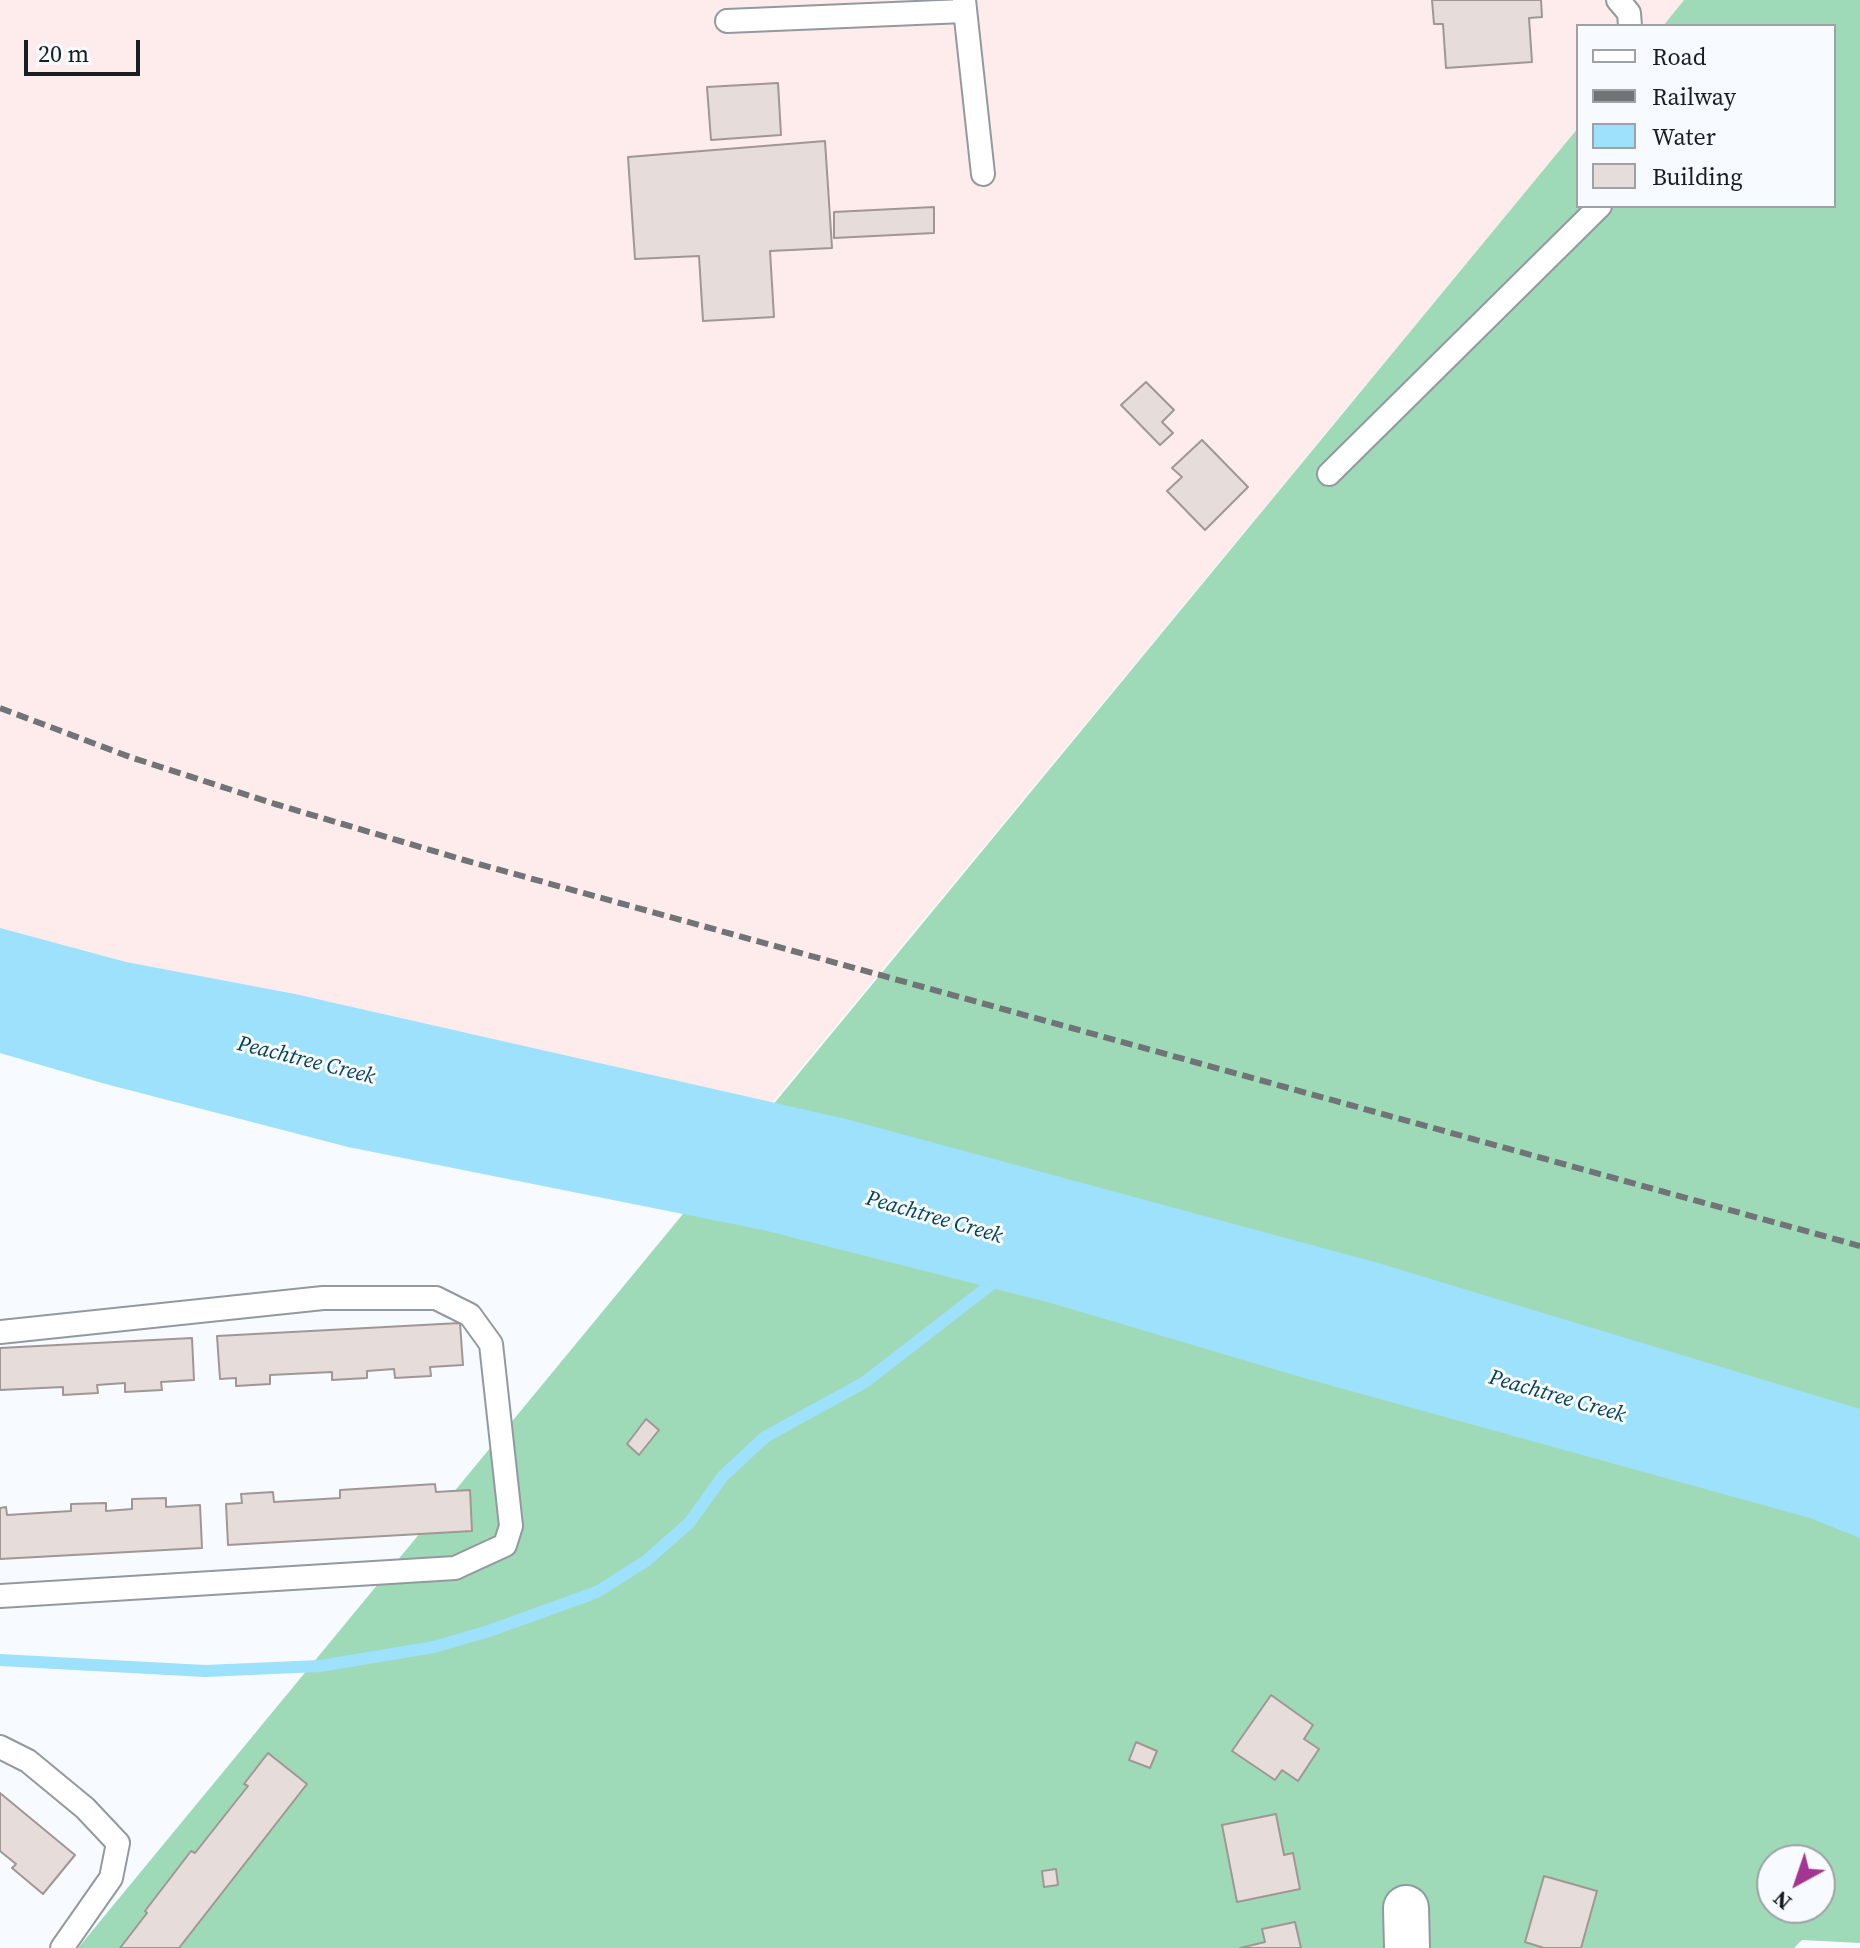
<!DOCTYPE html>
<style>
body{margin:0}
#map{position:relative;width:1860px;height:1948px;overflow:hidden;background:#f7fbff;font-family:"Source Serif 4",serif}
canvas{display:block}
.legend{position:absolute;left:1576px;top:24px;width:260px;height:184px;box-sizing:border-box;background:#f7fbff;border:2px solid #9fa2a5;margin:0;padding:10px 14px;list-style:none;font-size:24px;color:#1a1d1f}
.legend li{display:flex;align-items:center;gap:16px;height:40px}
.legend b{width:40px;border:2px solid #9fa2a5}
.north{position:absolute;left:1756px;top:1844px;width:80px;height:80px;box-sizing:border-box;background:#f7fbff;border:2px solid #9fa2a5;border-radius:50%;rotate:220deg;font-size:22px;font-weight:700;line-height:32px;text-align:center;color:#1a1d1f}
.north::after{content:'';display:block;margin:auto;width:28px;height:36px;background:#a43592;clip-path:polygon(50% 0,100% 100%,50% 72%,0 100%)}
.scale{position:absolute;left:24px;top:40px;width:116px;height:36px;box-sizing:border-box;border:4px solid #1a1d1f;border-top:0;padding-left:10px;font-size:24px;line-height:28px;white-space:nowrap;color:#1a1d1f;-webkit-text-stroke:6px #f7fbff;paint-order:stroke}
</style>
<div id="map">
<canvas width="1860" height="1948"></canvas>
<ul class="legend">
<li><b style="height:10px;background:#fff"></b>Road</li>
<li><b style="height:10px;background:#717477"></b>Railway</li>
<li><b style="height:22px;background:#9de1fc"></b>Water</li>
<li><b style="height:22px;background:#e6ddda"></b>Building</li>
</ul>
<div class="north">N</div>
<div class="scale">20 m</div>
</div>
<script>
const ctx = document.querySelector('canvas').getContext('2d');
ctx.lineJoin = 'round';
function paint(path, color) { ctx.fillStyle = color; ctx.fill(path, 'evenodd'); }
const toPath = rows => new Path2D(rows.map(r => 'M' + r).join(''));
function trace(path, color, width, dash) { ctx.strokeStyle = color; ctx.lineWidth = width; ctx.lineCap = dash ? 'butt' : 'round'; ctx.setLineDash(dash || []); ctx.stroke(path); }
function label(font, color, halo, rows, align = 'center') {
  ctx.font = font + ' "Source Serif 4",serif'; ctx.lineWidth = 6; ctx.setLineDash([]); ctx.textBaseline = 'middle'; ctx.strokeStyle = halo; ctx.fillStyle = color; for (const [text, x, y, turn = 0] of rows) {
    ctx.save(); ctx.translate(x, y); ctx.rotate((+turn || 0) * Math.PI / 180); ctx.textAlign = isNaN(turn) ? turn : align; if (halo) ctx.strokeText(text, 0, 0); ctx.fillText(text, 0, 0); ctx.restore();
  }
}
paint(toPath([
 [0,0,1684,0,1663,26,1578,26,1578,128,744,1137,0,1008]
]), '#fdeceb');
paint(toPath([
 [1684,0,1860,0,1860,1943,1802,1940,1794,1948,78,1948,1578,128,1578,206,1834,206,1834,26,1663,26],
 [1772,1860,1820,1860,1820,1908,1772,1908]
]), '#9fdab8');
paint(toPath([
 [0,928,126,962,295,994,846,1119,1378,1263,1860,1409,1860,1538,1810,1518,1304,1378,1051,1303,763,1230,348,1147,102,1083,0,1053]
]), '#9de1fc');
trace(toPath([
 [0,1660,205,1671,320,1666,434,1647,489,1631,597,1592,646,1561,689,1523,723,1476,765,1437,865,1382,998,1279]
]), '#9de1fc', 12);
const building = toPath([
 [1432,0,1541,0,1542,17,1529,18,1532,62,1446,68,1443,24,1434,24,1432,0],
 [778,83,781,135,711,140,707,87,778,83],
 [825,141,832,248,770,251,774,317,703,321,699,256,635,259,628,157,825,141],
 [934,207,934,233,834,238,834,212,934,207],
 [1146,382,1174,410,1162,422,1173,433,1160,445,1121,405,1146,382],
 [1202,440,1248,487,1205,530,1167,491,1182,477,1172,468,1202,440],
 [460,1323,463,1365,430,1367,431,1376,395,1378,394,1369,367,1371,367,1378,332,1380,332,1372,270,1375,270,1384,236,1386,236,1378,220,1379,217,1336,460,1323],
 [192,1338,194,1380,161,1382,162,1390,125,1392,125,1383,97,1385,98,1393,63,1395,63,1387,0,1390,0,1348,192,1338],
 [646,1419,659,1430,639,1455,627,1444,646,1419],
 [435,1484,436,1492,470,1490,472,1531,228,1545,226,1504,242,1503,241,1494,273,1492,274,1502,340,1498,340,1490,435,1484],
 [166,1498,166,1507,200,1505,202,1548,0,1559,0,1508,6,1507,7,1515,71,1511,71,1504,106,1503,106,1511,132,1509,132,1499,166,1498],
 [1271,1695,1313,1725,1304,1739,1319,1749,1298,1781,1282,1770,1275,1780,1232,1751,1271,1695],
 [1136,1742,1157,1751,1150,1768,1129,1760,1136,1742],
 [268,1753,307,1784,179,1948,120,1948,147,1913,145,1911,191,1851,195,1853,248,1786,244,1784,268,1753],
 [0,1793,75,1855,43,1894,12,1868,16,1864,0,1851,0,1793],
 [1276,1814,1284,1855,1293,1853,1300,1889,1237,1902,1222,1825,1276,1814],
 [1056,1869,1058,1885,1044,1887,1042,1871,1056,1869],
 [1544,1876,1597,1891,1581,1948,1544,1948,1525,1942,1544,1876],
 [1295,1922,1301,1948,1240,1948,1265,1942,1262,1929,1295,1922]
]);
paint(building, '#e6ddda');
trace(building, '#a09794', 2);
const lane = toPath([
 [964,0,983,174],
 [1618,0,1629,13,1630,26],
 [727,21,964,11],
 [1329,474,1600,206],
 [0,1332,323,1298,436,1298,470,1315,491,1344,511,1526,505,1545,455,1568,0,1596],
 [0,1747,28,1761,85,1808,118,1843,111,1878,62,1948]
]);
const street = toPath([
 [1406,1908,1407,1948]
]);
trace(lane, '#92999f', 26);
trace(street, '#92999f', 48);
trace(lane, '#fff', 22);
trace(street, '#fff', 44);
trace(toPath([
 [0,708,130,757,275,804,464,860,1860,1246]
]), '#717477', 6, [12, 6]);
label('italic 22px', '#034153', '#f7fbff', [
 ["Peachtree Creek",306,1061,14],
 ["Peachtree Creek",934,1218,16],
 ["Peachtree Creek",1557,1397,16]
]);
</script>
